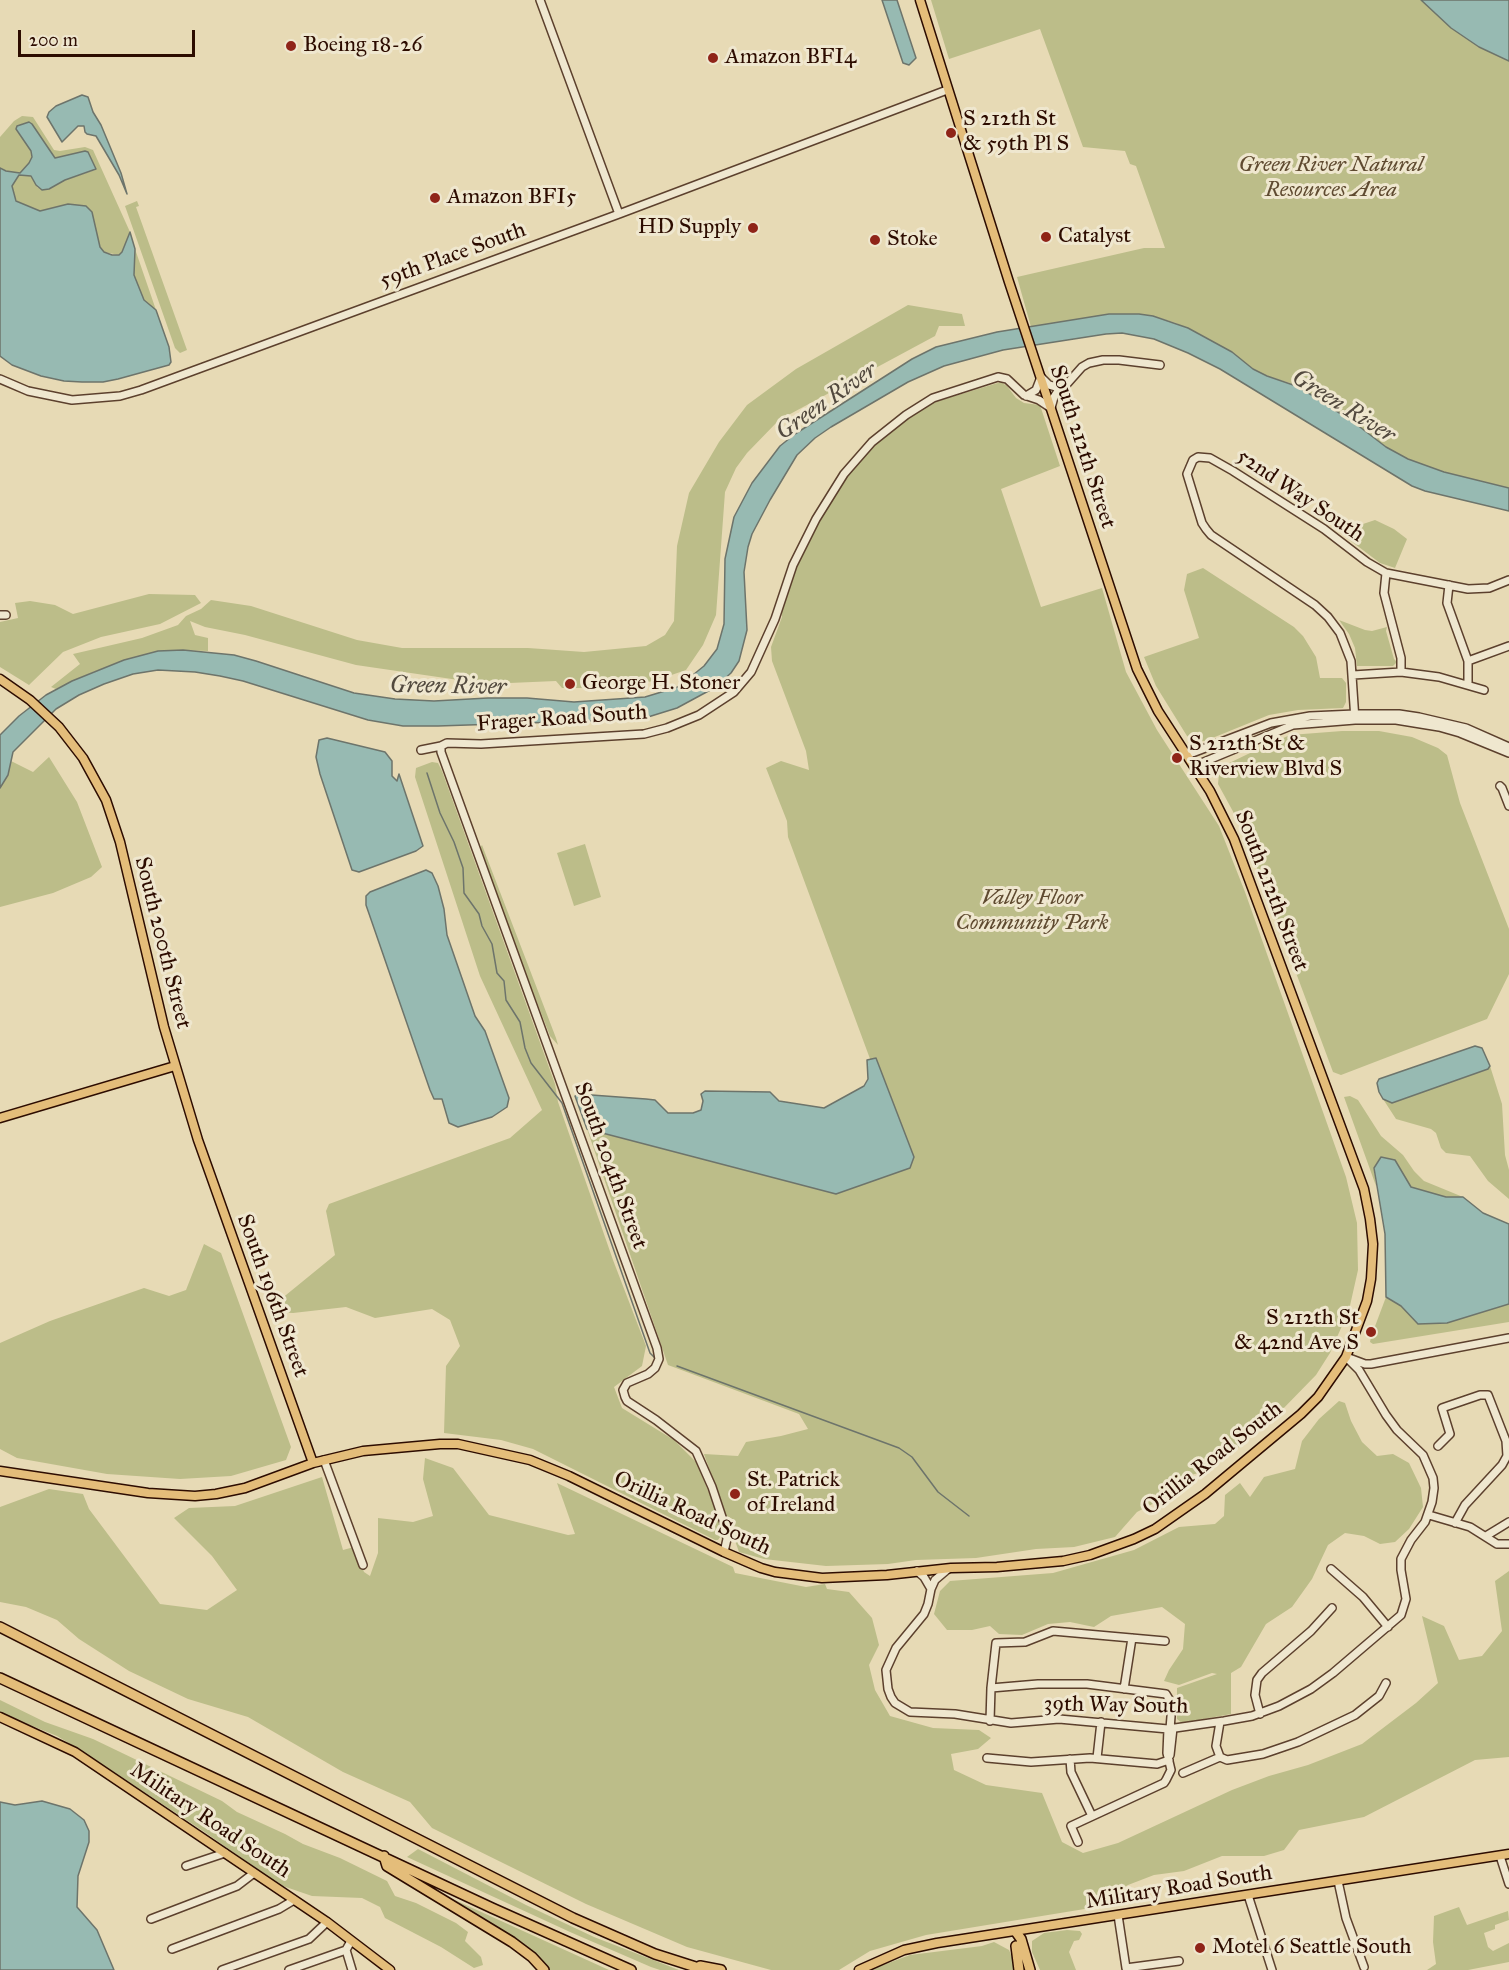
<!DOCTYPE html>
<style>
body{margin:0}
#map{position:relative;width:1509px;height:1970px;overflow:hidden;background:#e7dab5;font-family:"IM FELL Great Primer",serif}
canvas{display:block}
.scale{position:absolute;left:18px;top:30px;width:177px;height:27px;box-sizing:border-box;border:3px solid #2d0c00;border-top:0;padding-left:8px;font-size:18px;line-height:21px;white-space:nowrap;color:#2d0c00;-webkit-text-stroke:4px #efe7cf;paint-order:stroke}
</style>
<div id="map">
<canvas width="1509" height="1970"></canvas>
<div class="scale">200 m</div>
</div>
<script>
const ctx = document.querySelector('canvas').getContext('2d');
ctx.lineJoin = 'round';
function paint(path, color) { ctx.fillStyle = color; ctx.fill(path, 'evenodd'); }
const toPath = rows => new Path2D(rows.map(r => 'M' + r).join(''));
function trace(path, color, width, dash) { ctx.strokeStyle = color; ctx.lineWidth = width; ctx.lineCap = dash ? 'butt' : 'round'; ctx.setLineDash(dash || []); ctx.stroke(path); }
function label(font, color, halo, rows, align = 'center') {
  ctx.font = font + ' "IM FELL Great Primer",serif'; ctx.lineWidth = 6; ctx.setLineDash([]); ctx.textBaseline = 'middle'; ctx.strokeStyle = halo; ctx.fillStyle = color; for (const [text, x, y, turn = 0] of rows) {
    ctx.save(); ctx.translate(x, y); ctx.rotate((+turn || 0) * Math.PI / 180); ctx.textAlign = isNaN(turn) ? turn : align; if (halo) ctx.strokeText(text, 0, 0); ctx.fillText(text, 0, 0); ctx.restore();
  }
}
paint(toPath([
 [931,0,1509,0,1509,488,1444,472,1408,459,1386,447,1290,383,1267,376,1253,369,1232,352,1176,323,1153,316,1127,314,1109,314,1031,327,1017,277,1144,248,1165,248,1136,166,1130,164,1125,151,1083,147,1040,29,949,59],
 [22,116,33,117,54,150,60,151,85,147,93,150,130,232,122,252,119,255,104,252,100,247,92,212,68,204,40,211,17,201,12,192,12,186,19,175,31,176,38,188,49,189,65,180,95,170,55,158,24,139,31,151,32,157,29,163,20,173,6,171,0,168,0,137,14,121],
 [137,201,139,206,136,207,187,350,180,353,175,348,125,206],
 [135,249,156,310,144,300,133,275],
 [908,305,962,314,965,326,939,326,935,336,779,420,747,453,736,468,725,492,716,615,703,645,686,670,654,681,606,688,562,688,556,681,486,684,356,665,245,635,205,627,190,621,195,635,208,638,208,651,171,650,147,654,93,672,56,689,51,687,80,664,73,654,142,638,178,625,186,616,201,609,211,600,251,606,357,640,402,648,528,648,584,652,646,646,665,635,674,621,677,546,689,493,719,442,747,405,796,369],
 [1001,382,1007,386,1016,398,1024,403,1040,405,1060,466,1001,489,1041,607,1102,588,1126,672,1157,730,1219,826,1245,892,1346,1177,1357,1223,1358,1270,1349,1310,1330,1353,1316,1375,1278,1414,1233,1452,1204,1472,1176,1478,1166,1497,1137,1512,1115,1537,1074,1547,1036,1549,976,1558,916,1560,888,1564,826,1566,764,1559,739,1552,704,1454,738,1456,746,1442,781,1436,808,1429,799,1414,668,1365,587,1129,836,1194,910,1167,788,837,787,821,766,768,781,761,809,770,806,751,772,661,771,647,782,617,781,605,794,568,826,505,856,464,882,439,919,410,935,402],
 [1375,520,1394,529,1407,539,1395,568,1380,563,1347,538,1357,526],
 [1203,568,1294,627,1303,636,1316,657,1320,678,1342,678,1346,683,1346,702,1343,708,1298,710,1269,715,1205,741,1193,740,1187,736,1156,686,1144,657,1199,638,1184,590,1187,574],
 [149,594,195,595,201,603,160,624,101,637,63,652,29,685,0,667,0,622,18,618,15,603,30,601,55,605,73,614],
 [1339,620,1365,630,1372,631,1387,627,1386,631,1394,659,1397,662,1393,666,1357,666,1355,648,1349,634],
 [1342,731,1379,731,1412,737,1438,748,1447,755,1460,803,1509,929,1509,974,1487,1019,1341,1075,1333,1072,1242,828,1218,784,1219,774,1223,766,1248,754,1290,735],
 [49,757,77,802,102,867,91,877,53,893,0,907,0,788,8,775,11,761,33,772],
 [432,762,438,763,442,771,555,1084,558,1102,613,1260,646,1346,642,1366,614,1387,622,1408,674,1440,696,1462,722,1524,723,1533,718,1540,715,1540,533,1449,501,1440,444,1433,446,1366,460,1346,450,1320,432,1309,375,1318,346,1307,293,1313,278,1312,275,1304,335,1255,326,1211,329,1204,510,1138,542,1110,480,976,415,777,416,768],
 [585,844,601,897,574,906,557,853],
 [482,845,556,1038,558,1045,550,1036,519,956,483,856,480,848],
 [1490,1066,1502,1104,1505,1155,1509,1170,1509,1199,1488,1181,1470,1156,1446,1153,1441,1148,1436,1133,1431,1129,1396,1119,1383,1099,1392,1103,1488,1069],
 [1350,1096,1358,1100,1381,1136,1403,1155,1414,1171,1424,1181,1463,1197,1446,1197,1411,1187,1403,1174,1374,1168,1376,1186,1344,1097],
 [204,1244,221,1253,291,1447,286,1460,231,1476,180,1479,107,1474,17,1458,0,1449,0,1343,50,1321,144,1288,169,1296,186,1290],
 [1386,1297,1401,1306,1418,1324,1509,1304,1509,1322,1373,1344,1370,1342,1371,1337],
 [1339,1401,1345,1403,1351,1421,1362,1442,1377,1456,1393,1454,1409,1463,1421,1488,1423,1507,1409,1529,1395,1542,1380,1544,1364,1536,1345,1533,1328,1545,1312,1579,1292,1607,1266,1624,1241,1667,1231,1673,1231,1714,1182,1723,1177,1719,1177,1688,1217,1674,1212,1673,1179,1685,1164,1681,1169,1670,1183,1649,1185,1624,1162,1607,1111,1616,1094,1627,1070,1622,1048,1624,1022,1635,999,1634,990,1626,972,1630,947,1630,934,1614,940,1591,950,1581,1053,1573,1134,1550,1179,1527,1215,1524,1224,1516,1225,1495,1240,1483,1250,1497,1264,1477,1295,1469,1302,1441,1319,1419],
 [425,1458,453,1468,489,1515,568,1535,575,1534,557,1483,733,1567,735,1573,806,1587,825,1584,827,1589,849,1592,872,1618,879,1645,869,1665,875,1690,890,1716,933,1728,979,1730,991,1738,978,1749,951,1754,954,1770,986,1785,1042,1793,1062,1842,1083,1853,1118,1843,1232,1790,1269,1776,1308,1765,1362,1744,1416,1703,1438,1683,1422,1616,1444,1626,1459,1660,1482,1656,1502,1631,1495,1581,1509,1571,1509,1757,1475,1760,1364,1817,1299,1830,1284,1850,1264,1856,1222,1856,1184,1871,1154,1875,1128,1885,1112,1895,1115,1904,926,1935,870,1951,839,1970,771,1970,687,1947,586,1904,432,1828,410,1802,343,1772,248,1717,188,1699,129,1671,79,1639,57,1620,26,1607,0,1602,0,1507,49,1489,83,1494,89,1509,160,1604,207,1610,237,1590,212,1556,174,1518,189,1508,235,1506,322,1477,343,1550,354,1547,364,1572,370,1576,378,1553,378,1518,413,1522,433,1516,423,1479],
 [0,1700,45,1722,93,1739,222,1801,237,1812,285,1834,303,1844,340,1858,387,1881,395,1896,416,1903,456,1923,468,1932,465,1941,481,1957,483,1965,474,1968,441,1947,385,1918,380,1907,362,1898,312,1896,280,1885,203,1831,85,1753,57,1736,0,1713],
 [418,1849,526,1905,594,1937,679,1970,660,1970,651,1967,570,1932,407,1857],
 [435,1891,609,1970,549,1970,537,1955],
 [1459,1907,1467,1925,1508,1911,1509,1920,1495,1925,1495,1929,1484,1933,1488,1947,1493,1951,1509,1943,1509,1962,1468,1970,1427,1970,1436,1964,1433,1942,1434,1916],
 [1067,1930,1080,1931,1082,1934,1079,1940,1074,1941,1069,1952,1076,1970,1040,1970,1032,1952,1032,1941,1044,1933],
 [994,1942,1009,1950,1014,1962,1013,1970,870,1970,910,1955,982,1946]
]), '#bcbd89');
const water = toPath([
 [882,0,897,0,916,58,909,65,903,63,882,0],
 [1421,0,1509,0,1509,61,1479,47,1451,28,1421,0],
 [82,95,88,97,93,112,101,125,121,173,127,194,119,175,96,136,87,134,85,132,84,126,78,126,62,142,47,117,49,112,56,106,82,95],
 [29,122,32,124,55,158,85,151,88,152,96,169,65,180,49,189,42,190,36,185,31,176,19,175,12,186,16,201,40,211,68,204,86,206,92,212,100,247,104,252,112,255,119,255,122,252,130,232,135,249,134,275,144,300,156,310,169,347,171,362,169,365,118,379,103,382,82,382,64,381,41,376,12,365,0,356,0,168,6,171,20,173,29,163,32,157,31,151,16,129,17,126,29,122],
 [1109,314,1139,314,1153,316,1188,328,1232,352,1253,369,1267,376,1299,387,1352,421,1386,447,1408,459,1444,472,1509,488,1509,511,1425,491,1412,486,1220,369,1188,353,1154,339,1122,333,1106,334,1003,350,944,366,908,382,831,427,815,438,797,455,770,500,752,534,748,547,744,572,747,630,739,661,731,673,714,688,677,708,648,717,617,720,438,726,403,726,368,720,243,681,220,676,195,672,158,670,133,674,104,684,79,695,56,709,13,752,8,775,0,788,0,735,19,716,46,695,72,681,124,660,158,651,183,650,234,655,256,661,354,693,395,699,434,701,488,698,527,698,574,702,645,697,678,687,704,666,717,649,724,624,725,559,734,517,752,483,780,446,795,434,912,359,936,347,997,332,1109,314],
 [327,738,385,752,392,761,392,776,397,781,399,774,423,846,416,851,359,872,352,870,320,774,316,757,319,740,327,738],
 [426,870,432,873,438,886,444,909,447,935,475,1016,485,1031,509,1098,507,1107,492,1117,458,1127,449,1123,442,1099,434,1099,430,1090,366,905,366,896,370,892,426,870],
 [1475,1046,1482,1048,1490,1066,1488,1069,1392,1103,1383,1099,1379,1092,1377,1083,1379,1079,1475,1046],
 [876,1058,914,1157,910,1168,836,1194,587,1129,575,1096,578,1094,646,1099,655,1100,668,1113,693,1113,701,1110,703,1101,701,1094,705,1091,770,1092,779,1101,824,1108,864,1086,868,1079,867,1060,876,1058],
 [1381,1157,1395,1160,1411,1187,1446,1197,1463,1197,1483,1213,1509,1224,1509,1304,1447,1323,1418,1324,1401,1306,1386,1297,1385,1234,1374,1168,1381,1157],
 [42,1801,70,1809,84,1820,89,1831,89,1842,78,1876,77,1907,97,1930,114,1970,0,1970,0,1802,15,1805,42,1801]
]);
paint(water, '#97bab2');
trace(water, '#6d746b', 1.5);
trace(toPath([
 [427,773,440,813,454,842,463,868,464,893,479,914,482,926,492,944,497,973,504,981,506,1000,520,1022,525,1048,531,1063,562,1103,650,1353,655,1358],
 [677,1366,899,1448,912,1457,938,1492,969,1516]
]), '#6d746b', 1.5);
const minor = toPath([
 [540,0,619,214],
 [0,379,28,391,72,400,120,396,141,390,619,214,947,90],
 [1026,396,1036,390,1041,377,1049,385,1060,388],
 [1386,573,1384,593,1401,658,1401,672],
 [1449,585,1447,603,1468,661,1468,684],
 [0,615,6,615],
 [1468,661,1509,646],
 [1353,675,1401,672,1439,677,1484,690],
 [1355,720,1351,661,1340,633,1328,617,1315,605,1211,535,1206,529,1202,523,1187,474,1193,460,1198,457,1210,458,1233,471,1324,529,1367,562,1386,573,1468,589,1489,588,1509,580],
 [441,746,441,752,657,1348,659,1359,655,1368,648,1374,627,1383,623,1390,625,1397,627,1401,656,1420,696,1451,712,1487,725,1526,727,1539,724,1552],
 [421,750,441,746,447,743,481,744,644,734,667,728,699,715,734,692,751,672,775,619,793,565,816,519,844,474,872,442,906,415,933,398,998,377,1007,379,1024,395,1039,400,1051,408,1054,397,1060,388,1066,385,1082,367,1089,363,1103,360,1119,360,1160,365],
 [1187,755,1271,723,1310,716,1355,714,1399,714,1419,717,1466,728,1509,747],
 [1194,766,1293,725,1355,720,1396,720,1439,727,1460,733,1509,753],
 [1500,786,1502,788,1509,806],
 [1349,1358,1365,1364,1371,1364,1509,1338],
 [1438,1446,1450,1434,1442,1408,1480,1395,1488,1395,1506,1441,1507,1456,1502,1465,1465,1505,1455,1523],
 [324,1460,363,1565],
 [1429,1515,1470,1527,1497,1544,1509,1544],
 [1486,1536,1509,1522],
 [948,1569,935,1580,931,1589,928,1604,924,1614,896,1648,886,1670,888,1689,891,1697,895,1703,910,1712,955,1714,1011,1723,1059,1719,1168,1729,1224,1721,1252,1716,1279,1706,1311,1689,1333,1673,1401,1615,1406,1599,1401,1570,1401,1559,1411,1540,1425,1522,1432,1502,1434,1488,1433,1478,1423,1455,1397,1430,1386,1415,1359,1370,1346,1357],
 [1331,1569,1363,1597,1388,1627],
 [917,1571,924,1577,931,1589],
 [991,1688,1038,1684,1087,1684,1166,1694,1172,1704,1170,1729],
 [1124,1689,1132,1638],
 [1260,1714,1255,1695,1257,1680,1262,1673,1311,1631,1332,1608],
 [990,1721,991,1688,996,1643,1025,1642,1053,1631,1165,1641],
 [1220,1722,1216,1746,1220,1757,1227,1760,1263,1754,1298,1742,1355,1715,1379,1696,1386,1683],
 [1170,1755,1173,1728],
 [987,1758,1031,1762,1090,1758,1157,1764,1169,1760],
 [1097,1758,1101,1722],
 [1070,1759,1071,1772,1092,1816],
 [1183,1773,1220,1757],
 [1078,1842,1071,1826,1164,1783,1166,1780,1171,1770,1167,1753,1168,1729],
 [1500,1856,1509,1884],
 [186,1866,225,1853],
 [1338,1881,1346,1918,1364,1967],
 [1248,1895,1272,1970],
 [1118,1915,1126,1968,1179,1961],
 [151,1919,237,1886,254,1873],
 [351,1941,346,1950,352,1970],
 [172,1949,279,1909,294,1900],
 [222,1970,309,1939,327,1922],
 [289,1970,346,1950]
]);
const major = toPath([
 [0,679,30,700,59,727,83,758,106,800,120,842,164,1027,198,1140,313,1463],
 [0,1118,175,1066],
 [0,1471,148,1493,195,1496,216,1494,245,1488,313,1463,363,1451,440,1444,458,1444,530,1460,569,1476,724,1552,761,1568,775,1572,822,1578,887,1575,951,1568,997,1567,1063,1561,1090,1555,1134,1539,1155,1529,1205,1494,1301,1414,1318,1397,1346,1357,1367,1301,1371,1279,1373,1244,1370,1219,1364,1189,1234,839,1210,791,1158,711,1137,669,1009,282,920,0],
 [0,1717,75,1752,327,1922,390,1970],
 [859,1970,904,1950,937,1943,1509,1854]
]);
const highway = toPath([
 [0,1627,573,1918,655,1954,705,1970],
 [0,1678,492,1908,631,1970],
 [384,1856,387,1866,512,1942,532,1957,544,1970],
 [1016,1932,1021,1939,1030,1970],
 [1016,1946,1019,1970],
 [700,1966,721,1970]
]);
trace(minor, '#5c402d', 10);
trace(major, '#2d0c00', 11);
trace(highway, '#2d0c00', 12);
trace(minor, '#efe7cf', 7);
trace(major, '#e4bd7a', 8);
trace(highway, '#e4bd7a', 9);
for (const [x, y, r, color] of [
 [291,46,6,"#8f2418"],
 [713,58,6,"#8f2418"],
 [951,133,6,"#8f2418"],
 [435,198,6,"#8f2418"],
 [753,228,6,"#8f2418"],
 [1046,237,6,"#8f2418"],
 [875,240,6,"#8f2418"],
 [570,684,6,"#8f2418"],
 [1177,758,6,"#8f2418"],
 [1371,1332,6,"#8f2418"],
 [735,1494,6,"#8f2418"],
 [1200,1948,6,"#8f2418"]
]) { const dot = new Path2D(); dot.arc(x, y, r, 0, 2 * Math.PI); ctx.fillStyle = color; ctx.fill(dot); trace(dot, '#efe7cf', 2); }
label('22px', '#2d0c00', '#efe7cf', [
 ["Boeing 18-26",303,46],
 ["Amazon BFI4",725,58],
 ["S 212th St",963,120],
 ["& 59th Pl S",963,145],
 ["Amazon BFI5",447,198],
 ["HD Supply",741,228,"right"],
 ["Catalyst",1058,237],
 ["Stoke",887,240],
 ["George H. Stoner",582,684],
 ["S 212th St &",1189,745],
 ["Riverview Blvd S",1189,770],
 ["S 212th St",1359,1319,"right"],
 ["& 42nd Ave S",1359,1344,"right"],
 ["St. Patrick",747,1481],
 ["of Ireland",747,1506],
 ["Motel 6 Seattle South",1212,1948]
], 'left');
label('italic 22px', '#5f4a30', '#efe7cf', [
 ["Green River Natural",1331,166],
 ["Resources Area",1331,191],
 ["Valley Floor",1032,899],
 ["Community Park",1032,924]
]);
label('22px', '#2d0c00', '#efe7cf', [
 ["59th Place South",453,256,-20],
 ["South 212th Street",1082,447,72],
 ["52nd Way South",1300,496,34],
 ["Frager Road South",562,719,-4],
 ["South 212th Street",1271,891,69],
 ["South 200th Street",162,943,76],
 ["South 204th Street",610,1166,70],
 ["South 196th Street",272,1296,70],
 ["Orillia Road South",1213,1459,-38],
 ["Orillia Road South",692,1514,25],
 ["39th Way South",1116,1706,1],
 ["Military Road South",210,1821,34],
 ["Military Road South",1179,1888,-9]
]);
label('italic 24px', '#52493e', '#efe7cf', [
 ["Green River",827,402,-35],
 ["Green River",1343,407,32],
 ["Green River",448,687,1]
]);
</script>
